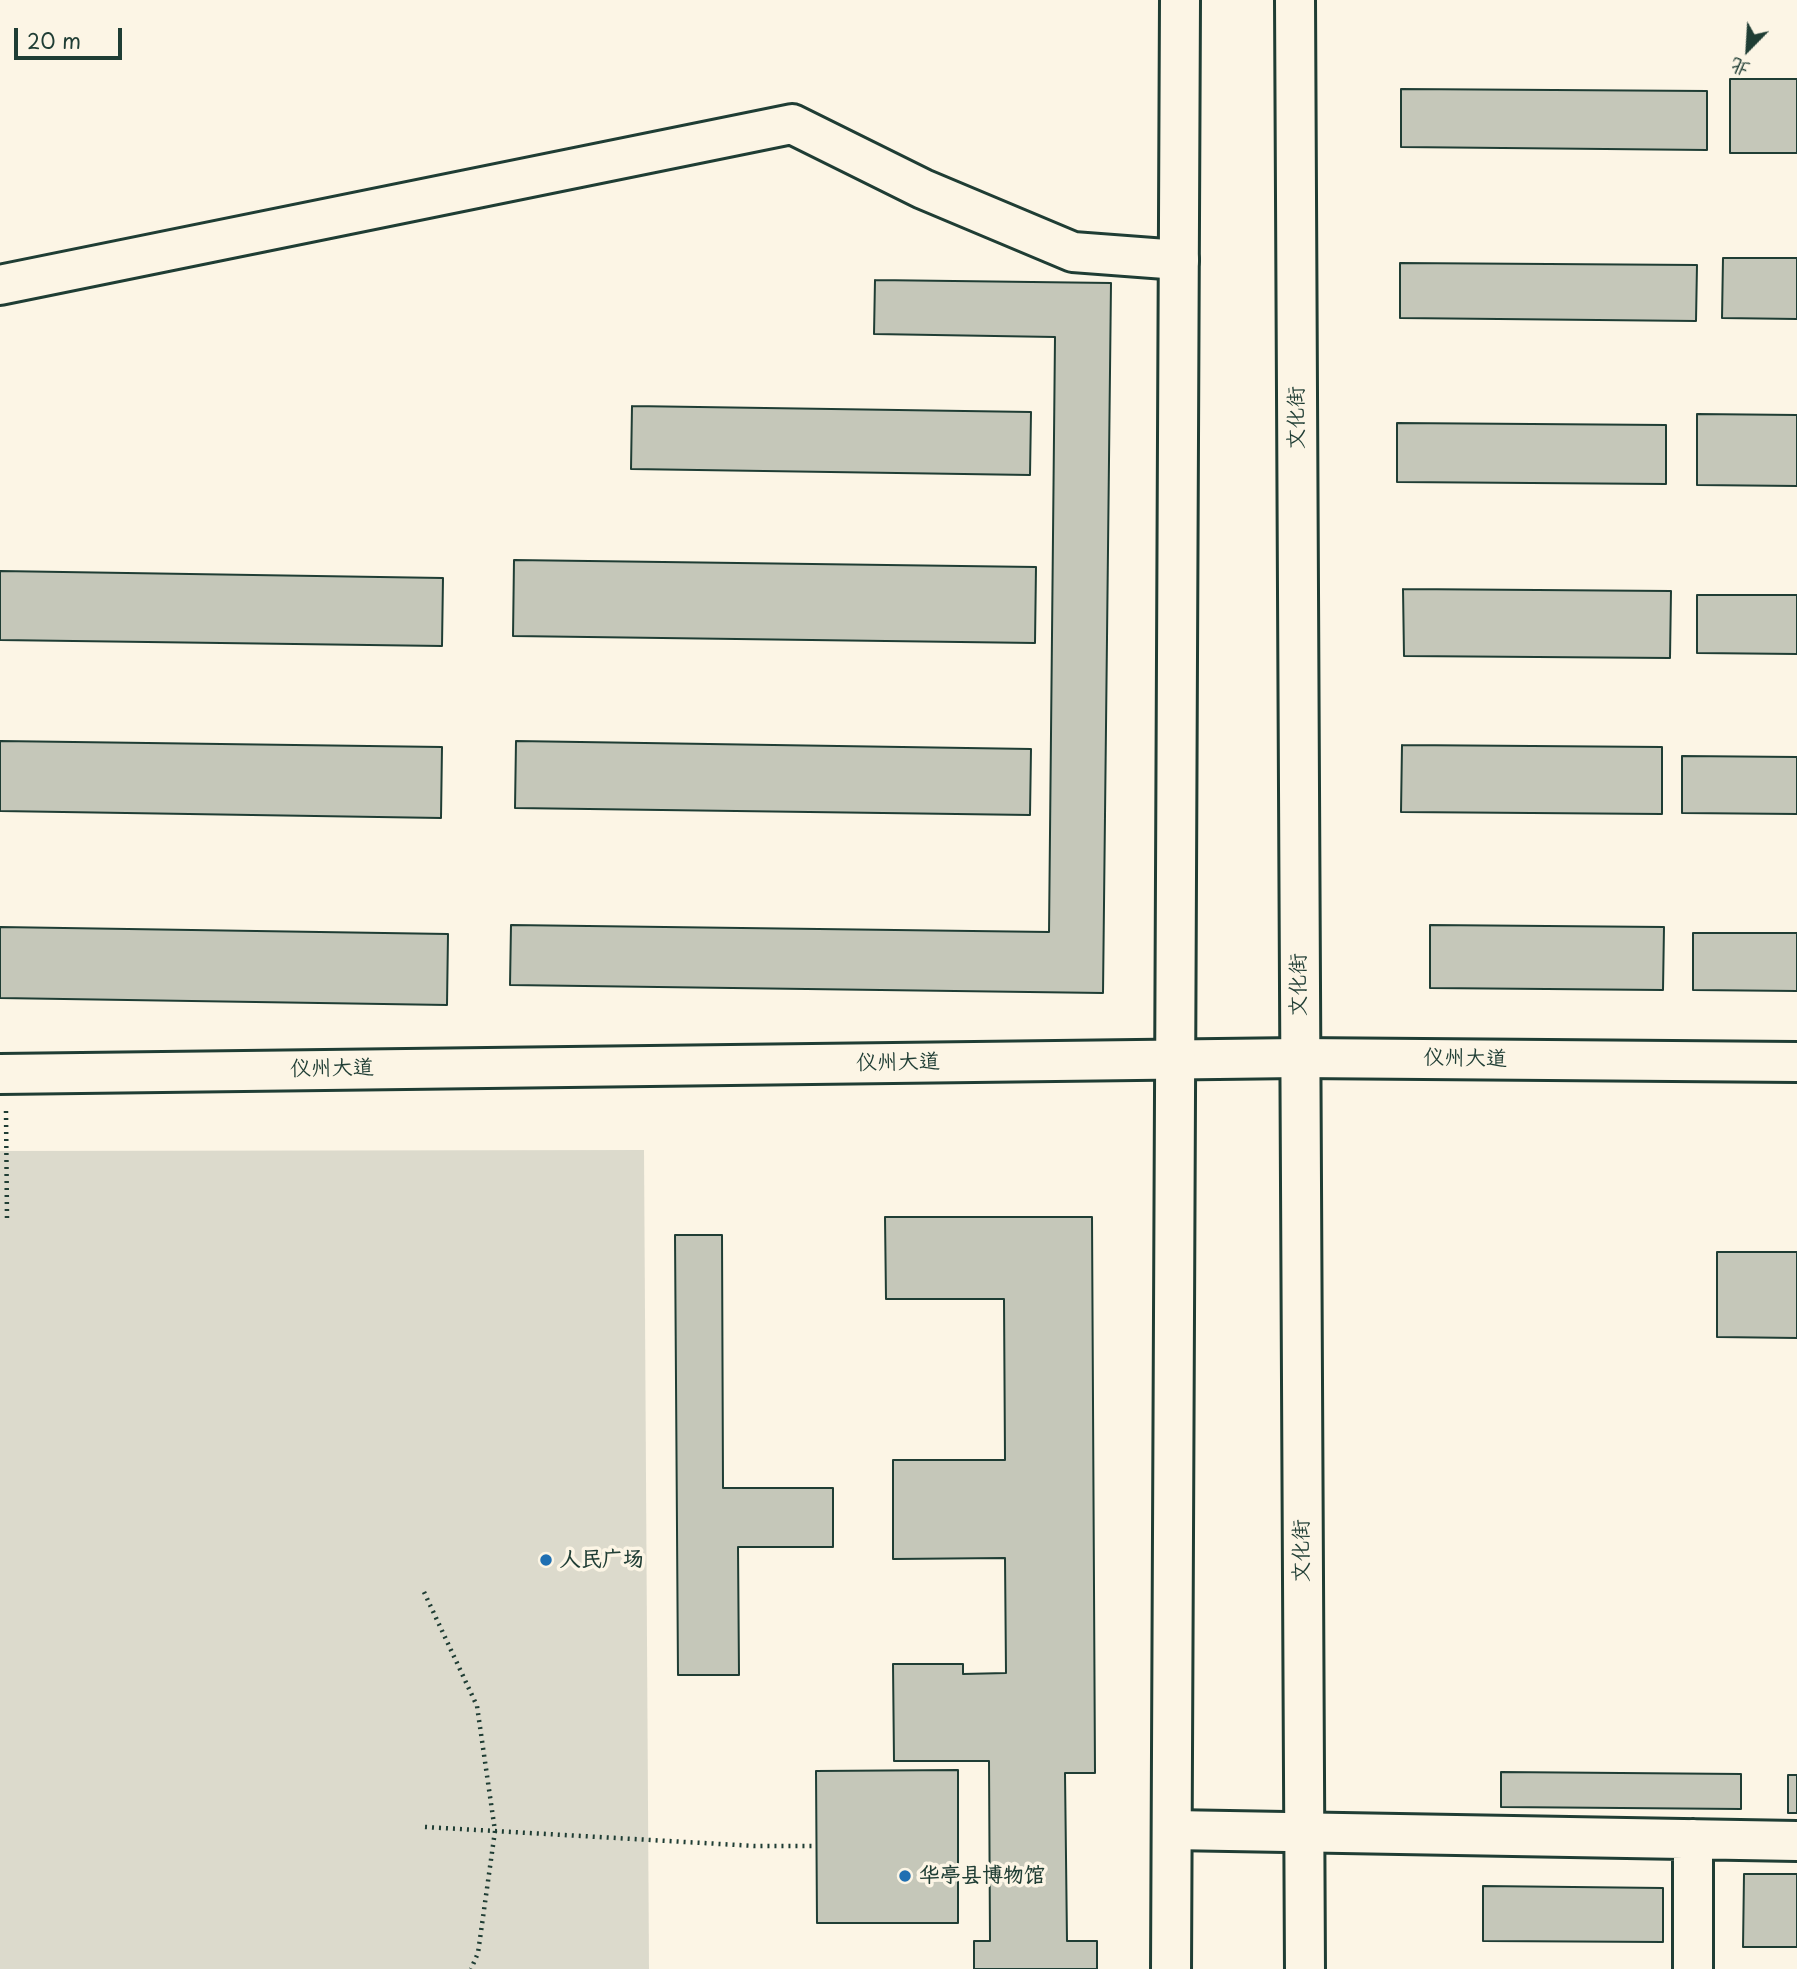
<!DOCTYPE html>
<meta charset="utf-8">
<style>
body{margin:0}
#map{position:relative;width:1797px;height:1969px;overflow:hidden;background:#fcf5e5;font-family:"Playpen Sans","LXGW WenKai TC",sans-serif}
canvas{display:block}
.north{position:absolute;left:1713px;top:14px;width:70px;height:70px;-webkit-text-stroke:5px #fcf5e5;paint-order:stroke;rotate:204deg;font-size:19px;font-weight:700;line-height:28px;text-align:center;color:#1f3d34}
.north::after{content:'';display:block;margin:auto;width:24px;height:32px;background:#1f3d34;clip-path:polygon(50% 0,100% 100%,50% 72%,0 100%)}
.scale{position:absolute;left:14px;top:28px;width:108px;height:32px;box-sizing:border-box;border:4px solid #1f3d34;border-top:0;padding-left:9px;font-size:21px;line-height:24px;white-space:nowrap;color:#1f3d34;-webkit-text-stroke:5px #fcf5e5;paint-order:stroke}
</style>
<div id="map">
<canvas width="1797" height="1969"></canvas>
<div class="north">北</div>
<div class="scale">20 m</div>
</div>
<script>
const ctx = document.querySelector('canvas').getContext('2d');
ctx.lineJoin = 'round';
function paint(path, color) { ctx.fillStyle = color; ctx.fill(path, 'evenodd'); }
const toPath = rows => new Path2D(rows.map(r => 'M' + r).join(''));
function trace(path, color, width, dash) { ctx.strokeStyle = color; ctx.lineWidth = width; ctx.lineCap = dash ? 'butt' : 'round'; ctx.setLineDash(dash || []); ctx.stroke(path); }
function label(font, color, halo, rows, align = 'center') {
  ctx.font = font + ' "Playpen Sans","LXGW WenKai TC",sans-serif'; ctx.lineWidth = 7; ctx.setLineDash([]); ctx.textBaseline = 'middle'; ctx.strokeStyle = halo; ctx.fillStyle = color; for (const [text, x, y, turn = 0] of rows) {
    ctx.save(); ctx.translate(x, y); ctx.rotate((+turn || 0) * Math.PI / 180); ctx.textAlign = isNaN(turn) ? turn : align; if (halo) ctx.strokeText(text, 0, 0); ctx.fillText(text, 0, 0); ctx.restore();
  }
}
paint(toPath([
 [644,1150,649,1969,0,1969,0,1151]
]), '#dcdacc');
const building = toPath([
 [1730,79,1797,79,1797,153,1730,153,1730,79],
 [1401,89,1707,91,1707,150,1401,147,1401,89],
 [1723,258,1797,258,1797,319,1722,318,1723,258],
 [1400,263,1697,265,1696,321,1400,318,1400,263],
 [875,280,1111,283,1103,993,510,985,511,925,1049,932,1055,337,874,334,875,280],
 [632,406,1031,412,1030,475,631,469,632,406],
 [1697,414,1797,415,1797,486,1697,485,1697,414],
 [1397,423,1666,425,1666,484,1397,482,1397,423],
 [514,560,1036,567,1035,643,513,636,514,560],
 [0,571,443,578,442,646,0,640,0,571],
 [1403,589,1671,591,1670,658,1404,656,1403,589],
 [1697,595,1797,595,1797,654,1697,653,1697,595],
 [0,741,442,747,441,818,0,811,0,741],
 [516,741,1031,749,1030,815,515,808,516,741],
 [1402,745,1662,747,1662,814,1401,812,1402,745],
 [1682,756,1797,757,1797,814,1682,813,1682,756],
 [1430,925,1664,927,1663,990,1430,988,1430,925],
 [0,927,448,934,447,1005,0,998,0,927],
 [1693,933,1797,933,1797,991,1693,990,1693,933],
 [885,1217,1092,1217,1095,1773,1065,1773,1067,1941,1097,1941,1097,1969,974,1969,974,1941,990,1941,989,1761,894,1761,893,1664,963,1664,963,1674,1006,1673,1005,1558,893,1559,893,1460,1005,1460,1004,1299,886,1299,885,1217],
 [675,1235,722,1235,723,1488,833,1488,833,1547,738,1547,739,1675,678,1675,675,1235],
 [1717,1252,1797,1252,1797,1338,1717,1337,1717,1252],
 [958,1770,958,1923,817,1923,816,1771,958,1770],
 [1501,1772,1741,1774,1741,1809,1501,1807,1501,1772],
 [1788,1775,1797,1775,1797,1813,1788,1813,1788,1775],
 [1744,1874,1797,1874,1797,1947,1743,1947,1744,1874],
 [1483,1886,1663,1888,1663,1942,1483,1941,1483,1886]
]);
paint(building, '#c5c7b9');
trace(building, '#1f3d34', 2);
const minor = toPath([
 [0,285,792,124,923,189,1073,252,1179,260],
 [0,1074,1299,1058,1797,1062],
 [1172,1830,1797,1841],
 [1693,1839,1693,1969]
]);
const major = toPath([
 [1295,0,1305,1969],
 [1171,1969,1180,0]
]);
trace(minor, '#1f3d34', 44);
trace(major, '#1f3d34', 44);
trace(toPath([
 [6,1111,7,1219],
 [424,1592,477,1706,495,1831,478,1953,471,1969],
 [425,1827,755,1846,816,1846]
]), '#1f3d34', 4.5, [2, 5]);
trace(minor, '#fcf5e5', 38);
trace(major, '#fcf5e5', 38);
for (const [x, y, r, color] of [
 [546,1560,7,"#1f6fb2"],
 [905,1876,7,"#1f6fb2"]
]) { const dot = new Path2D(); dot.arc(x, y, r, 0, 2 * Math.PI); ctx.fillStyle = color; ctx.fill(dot); trace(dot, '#fcf5e5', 2.5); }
label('21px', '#1f3d34', '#fcf5e5', [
 ["文化街",1297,418,-90],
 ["文化街",1299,985,-90],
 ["仪州大道",1465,1059,1],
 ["仪州大道",898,1063,-1],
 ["仪州大道",332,1069,-1],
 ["文化街",1302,1551,-90]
]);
label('bold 21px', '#1f3d34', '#fcf5e5', [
 ["人民广场",560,1560],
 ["华亭县博物馆",919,1876]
], 'left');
</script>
